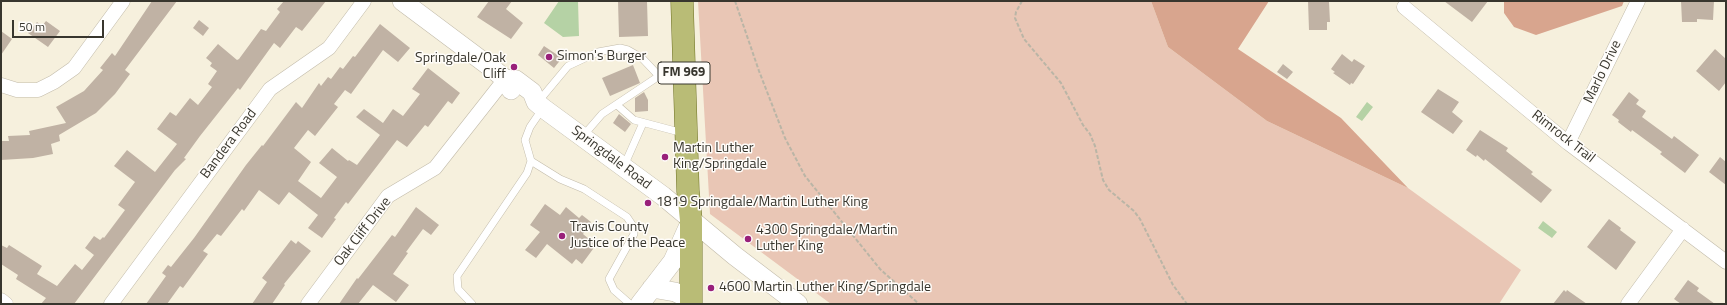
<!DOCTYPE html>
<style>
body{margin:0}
#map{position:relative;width:1727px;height:305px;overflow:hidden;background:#f6f0dd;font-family:"Titillium Web",sans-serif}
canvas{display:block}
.frame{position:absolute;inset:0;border:2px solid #38362e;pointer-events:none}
.scale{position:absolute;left:12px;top:20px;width:92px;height:18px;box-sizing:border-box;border:2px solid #38362e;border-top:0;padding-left:5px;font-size:12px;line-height:14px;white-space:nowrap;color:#38362e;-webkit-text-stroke:3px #fffdfa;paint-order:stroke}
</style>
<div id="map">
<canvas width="1727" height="305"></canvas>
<div class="frame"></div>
<div class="scale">50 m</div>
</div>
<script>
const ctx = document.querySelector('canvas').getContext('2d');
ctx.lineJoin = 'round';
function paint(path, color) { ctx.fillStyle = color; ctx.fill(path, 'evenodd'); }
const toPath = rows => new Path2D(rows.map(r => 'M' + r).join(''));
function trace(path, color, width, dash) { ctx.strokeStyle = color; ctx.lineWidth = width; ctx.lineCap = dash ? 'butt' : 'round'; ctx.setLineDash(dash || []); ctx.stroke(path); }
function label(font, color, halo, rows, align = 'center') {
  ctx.font = font + ' "Titillium Web",sans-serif'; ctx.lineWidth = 3; ctx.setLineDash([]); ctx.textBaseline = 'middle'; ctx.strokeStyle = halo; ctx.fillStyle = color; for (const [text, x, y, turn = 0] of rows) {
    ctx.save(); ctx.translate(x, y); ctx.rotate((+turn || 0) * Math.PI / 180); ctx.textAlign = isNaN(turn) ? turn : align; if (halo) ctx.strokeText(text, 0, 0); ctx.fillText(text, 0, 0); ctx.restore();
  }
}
paint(toPath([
 [698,1,1151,1,1168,47,1267,121,1408,188,1521,270,1499,304,831,304,710,214]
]), '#e9c6b5');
paint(toPath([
 [1151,1,1269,1,1238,49,1341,118,1408,188,1267,121,1168,47],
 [1504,1,1624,1,1622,6,1536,35,1514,27,1504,13]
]), '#d8a58e');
paint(toPath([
 [559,1,578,1,579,36,563,37,544,23],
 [1367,102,1373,107,1362,121,1356,117],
 [1543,221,1557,232,1552,238,1538,228]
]), '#b5d2a5');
paint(toPath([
 [152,1,177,1,125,70,130,74,115,94,96,113,59,135,60,141,51,144,53,154,33,158,1,160,1,141,9,141,8,136,30,135,29,131,66,123,56,107,84,91,103,70,100,68,112,53,115,56],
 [284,1,326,1,302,31,296,27,280,48,274,43,240,90,238,88,200,136,184,158,186,159,175,170,74,304,41,304,46,298,16,279,18,275,1,264,1,245,7,248,9,245,42,266,37,274,57,286,75,264,82,270,94,255,85,248,94,236,100,240,103,237,104,238,125,210,118,205,135,182,114,166,127,150,155,172,177,144,157,129,170,112,176,116,190,98,198,105,212,87,208,84,217,71,210,66,212,63,206,58,218,44,237,60,239,59,261,29,266,31,280,12,277,9],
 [489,1,512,1,506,9,523,23,511,39,477,17],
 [618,1,647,1,648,36,619,37],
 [1308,1,1329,2,1330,22,1327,22,1327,30,1309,30],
 [1444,1,1488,1,1472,22],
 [1681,1,1714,1,1713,20,1697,19,1697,22,1682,22],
 [199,20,209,28,203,36,193,28],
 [46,21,60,31,48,47,28,33,37,22,42,26],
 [380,24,410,48,398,62,383,50,351,94,345,90,334,104,338,107,315,136,308,130,294,148,311,162,298,181,321,198,337,177,319,163,332,148,348,161,349,160,357,165,380,135,356,117,364,109,383,123,393,109,403,116,420,94,412,89,428,68,460,93,452,104,448,101,428,127,425,125,407,147,397,140,348,204,346,202,334,218,336,219,322,238,308,228,318,215,289,192,279,205,259,190,244,211,242,209,221,236,217,234,203,251,208,254,183,288,180,286,167,304,146,304,166,276,162,273,168,265,171,267,194,238,246,165,262,145,263,146,296,102,302,108,319,83,321,86,328,77,331,79,340,67,343,69,353,56,355,57],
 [1,31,12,39,1,55],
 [544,46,562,58,554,68,538,55],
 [1715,49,1726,59,1726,82,1719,91,1696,71],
 [1342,54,1352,62,1354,59,1365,66,1353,84,1351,83,1350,85,1333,73,1335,72,1331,69],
 [1283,64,1293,72,1287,79,1277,72],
 [633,65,640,83,610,96,602,78],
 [1438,89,1459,102,1452,112,1463,121,1453,134,1421,112],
 [644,92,648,100,648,111,635,112,635,98],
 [1629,92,1639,100,1636,104,1646,111,1642,117,1672,139,1674,136,1699,155,1685,173,1660,154,1662,152,1632,130,1631,132,1618,122,1619,120,1612,115],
 [619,114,631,124,625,132,613,123],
 [1480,130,1508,148,1506,151,1533,172,1531,174,1552,190,1541,203,1485,159,1484,161,1477,155,1476,157,1466,150],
 [1720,157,1726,162,1726,185,1709,172],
 [545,204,560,215,566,207,579,218,582,215,591,222,583,234,596,245,582,264,576,259,572,264,547,244,536,258,525,250,540,232,530,225],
 [416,207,439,225,431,235,423,229,406,252,408,253,393,274,409,285,396,302,373,285,358,304,339,304,357,278,358,279,392,235,395,237],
 [1609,219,1621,228,1620,230,1636,242,1616,270,1587,247],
 [291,240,296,244,298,241,311,251,284,284,285,285,272,304,252,304,267,282,262,278],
 [1688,280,1699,288,1697,291,1715,304,1681,304,1674,299],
 [1564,290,1566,292,1567,290,1587,304,1553,304]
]), '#c0b2a4');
const lane = toPath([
 [538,102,568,66,598,52,620,48,628,50,642,58,659,76],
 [617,105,634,120,683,133],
 [543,108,530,127,525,140,531,161,560,179,584,189,627,217,633,226,634,234,609,279,614,290,630,304],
 [583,136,602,114,659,76,682,70],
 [624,166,643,123],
 [472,304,458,289,457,276,527,173,531,161]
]);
const street = toPath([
 [1404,7,1568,143,1726,262],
 [1,85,17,90,38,90,54,82,74,68,123,1],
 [1568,143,1638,1],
 [1,300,6,304],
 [111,304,270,89,329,48,364,1],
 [308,304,388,196,435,168,505,79],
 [1628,304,1683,229]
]);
const secondary = toPath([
 [402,1,493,69,505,79,511,90],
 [505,79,516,80,532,92,536,102,543,108,663,196,735,256,798,304],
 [652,288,675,292,690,299],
 [640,304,673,261,690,223]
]);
const primary = toPath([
 [682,1,688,191,691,220,691,304]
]);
trace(lane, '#c2bbaa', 8);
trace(street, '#c2bbaa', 15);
trace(secondary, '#c2bbaa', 20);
trace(primary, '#6d7022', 23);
trace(toPath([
 [735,1,759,71,785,138,805,176,880,269,919,304],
 [1022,1,1016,12,1015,18,1024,39,1061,83,1083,125,1090,134,1095,146,1103,180,1109,190,1134,211,1140,219,1173,285,1187,304]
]), '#bab5a6', 2, [4, 2]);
trace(lane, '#fff', 7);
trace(street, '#fff', 14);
trace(secondary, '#fff', 19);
trace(primary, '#b9bc76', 22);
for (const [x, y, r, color] of [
 [549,57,4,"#99207a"],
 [514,67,4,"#99207a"],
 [665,157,4,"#99207a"],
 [648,203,4,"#99207a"],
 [562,236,4,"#99207a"],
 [748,239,4,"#99207a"],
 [711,288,4,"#99207a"]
]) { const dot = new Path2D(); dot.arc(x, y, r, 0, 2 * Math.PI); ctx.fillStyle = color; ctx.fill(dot); trace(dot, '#fffdfa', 1.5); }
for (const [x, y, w] of [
 [684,73,52]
]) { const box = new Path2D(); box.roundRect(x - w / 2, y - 11, w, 22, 3); ctx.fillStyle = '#fffdfa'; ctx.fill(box); trace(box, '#38362e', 1); }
label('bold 13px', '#38362e', null, [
 ["FM 969",684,73]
]);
label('14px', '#38362e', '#fffdfa', [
 ["Simon's Burger",557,57],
 ["Springdale/Oak",506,59,"right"],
 ["Cliff",506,75,"right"],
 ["Martin Luther",673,149],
 ["King/Springdale",673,165],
 ["1819 Springdale/Martin Luther King",656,203],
 ["Travis County",570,228],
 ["Justice of the Peace",570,244],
 ["4300 Springdale/Martin",756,231],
 ["Luther King",756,247],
 ["4600 Martin Luther King/Springdale",719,288]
], 'left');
label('14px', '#38362e', '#fffdfa', [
 ["Marlo Drive",1603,72,-64],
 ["Rimrock Trail",1563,137,38],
 ["Bandera Road",229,144,-53],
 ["Springdale Road",611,158,37],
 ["Oak Cliff Drive",363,232,-52]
]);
</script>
